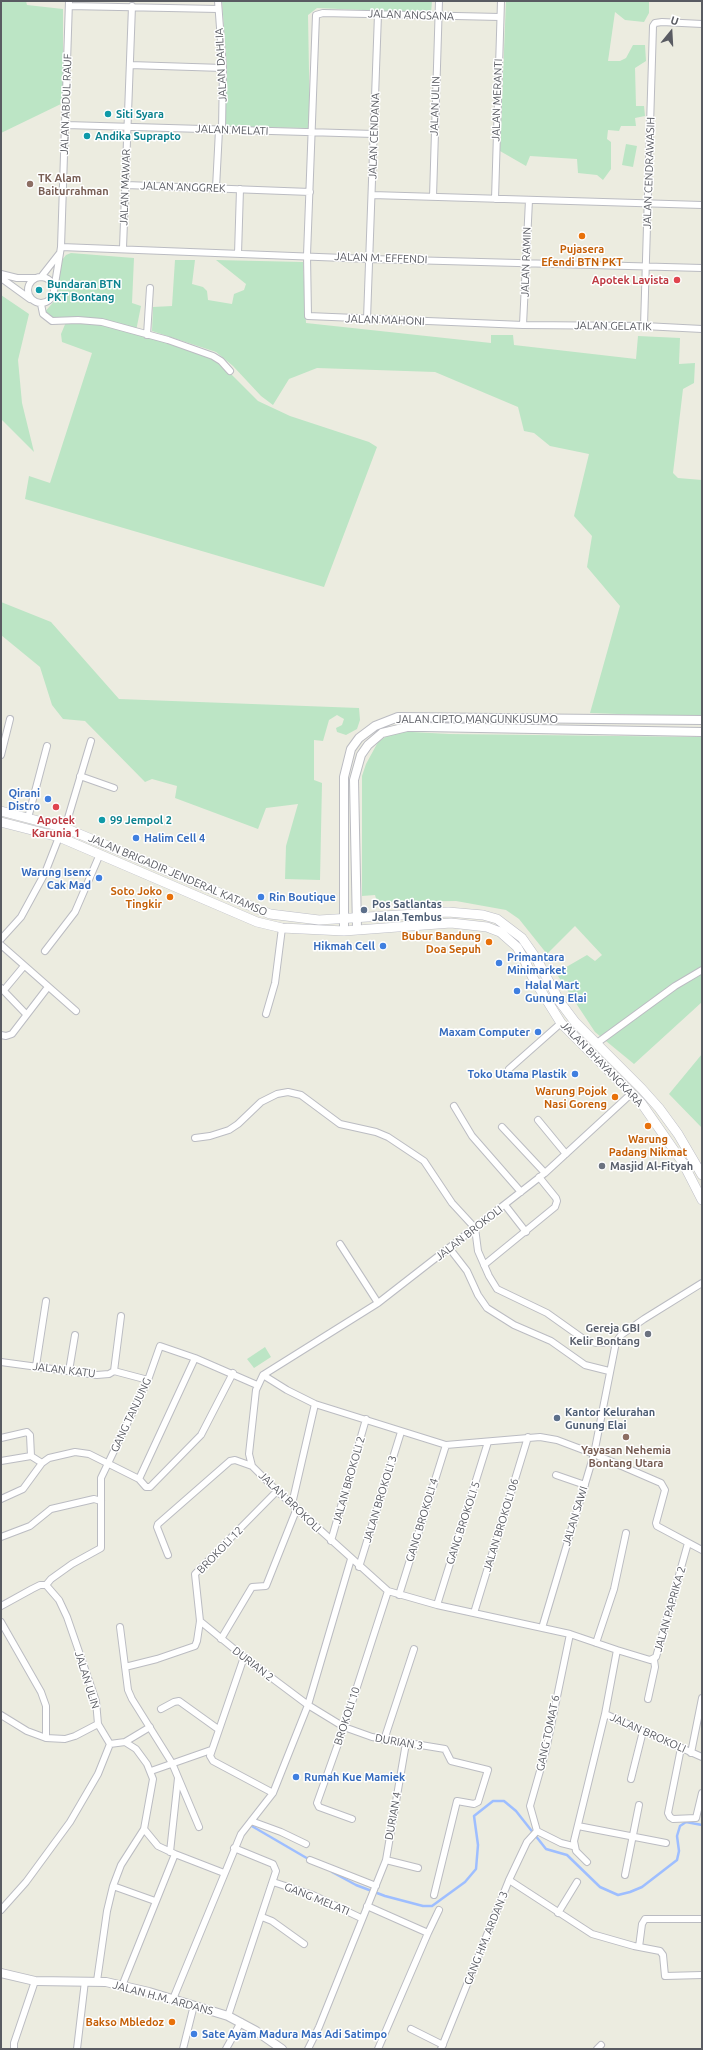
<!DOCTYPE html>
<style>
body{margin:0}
#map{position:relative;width:703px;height:2050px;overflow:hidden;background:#ecece0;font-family:Ubuntu,sans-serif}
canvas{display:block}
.frame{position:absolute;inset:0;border:2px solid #595b62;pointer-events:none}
.north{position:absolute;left:651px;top:12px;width:40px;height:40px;-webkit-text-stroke:3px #fff;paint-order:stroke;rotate:18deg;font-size:11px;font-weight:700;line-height:16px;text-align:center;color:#595b62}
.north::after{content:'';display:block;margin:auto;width:14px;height:18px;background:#595b62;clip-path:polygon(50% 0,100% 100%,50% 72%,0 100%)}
</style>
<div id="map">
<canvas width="703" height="2050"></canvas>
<div class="frame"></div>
<div class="north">U</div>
</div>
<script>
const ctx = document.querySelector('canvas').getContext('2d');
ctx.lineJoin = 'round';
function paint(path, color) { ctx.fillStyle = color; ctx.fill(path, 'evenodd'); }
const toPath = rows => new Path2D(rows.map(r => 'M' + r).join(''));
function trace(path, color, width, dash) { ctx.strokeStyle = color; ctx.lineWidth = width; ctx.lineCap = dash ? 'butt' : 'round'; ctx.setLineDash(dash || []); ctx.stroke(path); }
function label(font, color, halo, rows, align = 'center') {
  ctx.font = font + ' Ubuntu,sans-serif'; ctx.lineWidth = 3; ctx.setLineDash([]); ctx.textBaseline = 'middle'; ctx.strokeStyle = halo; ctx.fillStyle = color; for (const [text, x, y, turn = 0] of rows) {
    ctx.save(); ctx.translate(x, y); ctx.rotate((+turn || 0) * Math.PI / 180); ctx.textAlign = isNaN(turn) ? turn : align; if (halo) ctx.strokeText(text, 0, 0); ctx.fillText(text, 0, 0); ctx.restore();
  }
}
paint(toPath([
 [1,1,26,1,27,5,63,9,63,103,1,133],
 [222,1,432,1,431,13,317,8,308,15,310,128,225,127,227,68],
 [506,1,649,1,649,13,644,22,625,20,615,12,608,61,620,61,626,58,633,45,645,45,646,61,635,68,636,106,644,106,645,116,635,118,636,126,621,126,619,131,608,130,607,139,611,142,611,169,603,180,597,175,578,173,577,159,530,156,526,166,500,151],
 [626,144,637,146,633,167,622,165],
 [71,253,134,258,132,303,141,306,136,331,213,356,258,401,290,416,369,442,377,447,324,587,25,499,29,476,50,483,92,353,62,342,61,334,66,322,56,322,43,314,56,299,62,260,66,255],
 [175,260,195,260,192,284,203,287,207,291,208,300,232,304,234,294,244,290,246,284,216,260,303,262,306,323,491,343,491,335,513,335,514,345,636,359,638,336,680,338,679,364,695,363,694,383,683,389,673,473,678,478,702,480,702,717,590,713,620,606,587,567,592,536,574,516,589,454,550,446,534,433,524,431,518,407,435,372,317,368,289,379,273,405,261,396,233,366,216,352,152,331,153,307,172,306],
 [1,295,29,314,18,360,22,403,34,452,1,419],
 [1,602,51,622,119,699,359,708,360,720,357,729,346,735,337,732,336,728,342,725,344,719,337,715,329,720,323,741,314,740,314,780,322,783,320,880,285,879,286,846,298,804,266,808,258,829,175,798,177,786,152,779,145,782,85,721,63,719,52,705,40,667,1,635],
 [394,731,449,734,702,737,702,1002,634,1064,595,1032,556,973,587,955,595,961,602,955,575,926,547,954,519,919,506,910,456,901,377,902,375,895,362,896,362,776,366,764,378,742],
 [702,1054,702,1128,669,1094],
 [265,1347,271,1357,254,1368,247,1359]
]), '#bce5c5');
trace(toPath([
 [250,1825,310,1860],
 [332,1872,356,1885,385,1896,423,1906,432,1906,465,1882,476,1869,478,1845,474,1816,493,1801,504,1801,516,1811,546,1849,567,1855,600,1887,618,1895,630,1892,642,1887,677,1860,679,1851,677,1836,680,1826,686,1822,702,1825]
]), '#9ebeff', 2.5);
const minor = toPath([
 [218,1,223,68,222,130],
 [69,6,218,9],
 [500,17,323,13,316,15,307,255,308,316,523,325,644,326,702,329],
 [130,65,223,68],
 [66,125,374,134],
 [126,185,310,192],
 [216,188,219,130],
 [372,195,702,205],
 [433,197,439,1],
 [495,199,501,1],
 [61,247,370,259,702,268],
 [123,248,132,6],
 [238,254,240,189],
 [1,274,17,278,35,278],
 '28 290a13 13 0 1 1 26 0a13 13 0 1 1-26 0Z',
 [41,277,59,254],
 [1,278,30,299],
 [54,290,61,247,69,1],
 [41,304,43,314,52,321,78,320,102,322,168,340,213,356,221,361,230,371],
 [367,319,378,14],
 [523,325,529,200],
 [644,326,653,26,655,23,662,22,702,24],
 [147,335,150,288],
 [1,755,10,719],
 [80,776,114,788],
 [28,818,47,746],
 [65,828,91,741],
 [1,939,21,917,45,873,59,837],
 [1,945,76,1011],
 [45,951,75,912,100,854],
 [1,988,26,1014],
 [4,990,24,966],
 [266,1014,275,983,282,928],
 [1,1035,6,1036,12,1034,48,987],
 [597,1043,675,986,702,970],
 [509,1069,561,1023],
 [632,1093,545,1173,378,1303,263,1375,256,1390,249,1454,252,1466,277,1491,388,1591,437,1605,570,1634,617,1650,605,1714,702,1757],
 [454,1106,472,1136,521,1192],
 [538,1120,566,1154],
 [502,1127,545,1173],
 [195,1138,210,1136,229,1130,238,1124,261,1102,277,1094,288,1092,301,1095,340,1124,376,1132,388,1137,424,1161,452,1203,475,1228,478,1251,489,1276,497,1289,547,1313,585,1340,596,1343,616,1342],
 [505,1205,526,1232],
 [340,1244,378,1303],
 [450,1249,467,1271,478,1295,487,1308,514,1325,551,1341,585,1365,609,1371],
 [484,1265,555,1207,557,1201,556,1198,539,1177],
 [1,1362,97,1375,109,1374,114,1371,148,1380],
 [36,1366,46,1301],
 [69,1371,75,1335],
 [114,1371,121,1316],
 [263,1375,287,1390,315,1404,446,1445,540,1437,557,1440,594,1454,661,1483,665,1490,656,1523,657,1526,702,1550],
 [1,1438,27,1432,30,1435,31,1456],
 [1,1461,31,1456,42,1463],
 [556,1475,585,1485],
 [139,1479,195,1358],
 [1,1499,23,1489,42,1463,49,1458,75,1452,89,1454,139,1479,146,1487,150,1487,201,1435,233,1373],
 [292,1504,315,1404],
 [1,1537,30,1526,51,1509,94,1499,101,1501],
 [331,1541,366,1419],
 [168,1555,157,1527,158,1524,230,1461,235,1460,252,1466],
 [359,1567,401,1432],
 [46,1585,51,1579,72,1564,101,1548,101,1478,148,1380,160,1346,195,1358,257,1385],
 [399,1595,446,1445],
 [437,1605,488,1442],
 [1,1606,32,1589,40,1585,46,1585],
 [474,1613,528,1437],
 [200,1621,244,1657,308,1705,344,1727,372,1737,445,1749,451,1761,488,1770,478,1802,474,1804,457,1801,434,1895],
 [1,1622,41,1692,46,1706,46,1738],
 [120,1627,128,1690,132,1699,172,1763,199,1827],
 [542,1628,594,1454,616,1342,621,1335,644,1319,702,1283],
 [221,1639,252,1587,266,1586,297,1508],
 [596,1643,614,1589,626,1533],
 [617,1650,650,1660,656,1657,688,1543],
 [244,1657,210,1756,213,1761,273,1793],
 [125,1667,157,1659,195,1646,197,1641,200,1621,195,1574,277,1491],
 [648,1699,655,1667,654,1660],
 [161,1709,174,1702,179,1701,218,1729],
 [1,1715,27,1731,46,1738,65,1739,75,1736,98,1724,96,1701,67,1617,59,1600,46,1585],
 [384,1740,414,1649],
 [125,1742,150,1727],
 [681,1748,668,1813,670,1817,673,1819,696,1818,702,1793],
 [691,1753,702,1698],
 [151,1771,211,1750],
 [631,1779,643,1731],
 [352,1819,319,1807,317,1803,344,1727,388,1591],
 [251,1821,281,1832,306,1844],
 [578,1826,666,1843],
 [144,1829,158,1846,175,1854,224,1873],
 [537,1831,530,1806,546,1750,570,1634],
 [537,1831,561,1843,573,1846],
 [170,1852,178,1778],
 [310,1860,376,1886],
 [386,1860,418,1868],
 [587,1862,576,1851,574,1841,605,1714],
 [625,1875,639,1805],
 [509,1880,592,1934,634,1946,660,1951,663,1955,665,1976,702,1975],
 [273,1882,313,1895,361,1918],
 [113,1886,155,1901],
 [367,1906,428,1933,439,1910],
 [1,1910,26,1882,70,1822,98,1774,110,1744],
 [558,1913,577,1882],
 [262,1917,272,1921,304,1944],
 [639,1947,642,1924,645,1919,702,1919],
 [97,1981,107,1911,113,1886,121,1865,144,1829,153,1779,147,1764,136,1749,125,1742,110,1744,98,1724],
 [122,1986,175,1854],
 [173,1999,241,1834,273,1793,308,1705,351,1559],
 [228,2016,276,1871,273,1864,234,1848],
 [411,2029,443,2045],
 [14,2049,14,2043,35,1981],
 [77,2049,85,1981],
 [183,2049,194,2005],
 [226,2049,241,2022],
 [308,2049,319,2027,386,1860,406,1743],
 [378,2049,428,1933],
 [441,2049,509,1880,527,1842,537,1831],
 [597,2049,601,2045]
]);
const tertiary = toPath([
 [357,929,354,780,361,755,368,745,382,733,407,727,423,727,702,732],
 [344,931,344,777,351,749,359,738,375,726,398,717,702,720],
 [1,1973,35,1981,106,1982,149,1992,228,2016,256,2031,282,2049]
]);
const secondary = toPath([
 [1,811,65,828,270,914,319,920,448,912,483,915,497,919,522,938,536,958,560,1002,575,1022,642,1089,659,1108,678,1134,702,1175],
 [1,822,59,837,257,922,282,928,344,931,451,923,487,927,500,932,517,947,524,959,533,978,561,1023,642,1104,683,1163,702,1200]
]);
trace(minor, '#bbbcc2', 8);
trace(tertiary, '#bbbcc2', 10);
trace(secondary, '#bdbec6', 10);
trace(minor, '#fff', 6);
trace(tertiary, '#fff', 8);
trace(secondary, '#fff', 9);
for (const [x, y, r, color] of [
 [108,114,4,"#0f9aa8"],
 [87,136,4,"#0f9aa8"],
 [30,184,4,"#8d6e63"],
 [582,236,4,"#e8710a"],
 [677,280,4,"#e0444e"],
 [39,290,4,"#0f9aa8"],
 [48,799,4,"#3f7fe0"],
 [56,807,4,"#e0444e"],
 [102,820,4,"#0f9aa8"],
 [136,838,4,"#3f7fe0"],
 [99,878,4,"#3f7fe0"],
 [170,897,4,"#e8710a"],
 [261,897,4,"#3f7fe0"],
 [364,910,4,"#5c6f8a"],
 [489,942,4,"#e8710a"],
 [383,946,4,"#3f7fe0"],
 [499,963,4,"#3f7fe0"],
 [517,991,4,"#3f7fe0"],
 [538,1032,4,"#3f7fe0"],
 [575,1074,4,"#3f7fe0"],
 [615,1097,4,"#e8710a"],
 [648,1126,4,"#e8710a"],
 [602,1166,4,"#6b7280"],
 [648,1334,4,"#6b7280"],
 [557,1418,4,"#5c6f8a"],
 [626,1437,4,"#8d6e63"],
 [296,1777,4,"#3f7fe0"],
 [172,2022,4,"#e8710a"],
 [194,2034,4,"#3f7fe0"]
]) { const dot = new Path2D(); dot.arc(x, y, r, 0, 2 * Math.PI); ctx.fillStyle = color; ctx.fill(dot); trace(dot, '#fff', 1.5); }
label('11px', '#595b62', '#fff', [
 ["JALAN ANGSANA",411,15,2],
 ["JALAN DAHLIA",221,65,-93],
 ["JALAN MERANTI",497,100,-88],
 ["JALAN ABDUL RAUF",66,104,-88],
 ["JALAN ULIN",435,106,-88],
 ["JALAN MELATI",232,130,2],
 ["JALAN CENDANA",374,136,-88],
 ["JALAN CENDRAWASIH",649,173,-88],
 ["JALAN MAWAR",125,187,-88],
 ["JALAN ANGGREK",183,187,2],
 ["JALAN M. EFFENDI",381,258,2],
 ["JALAN RAMIN",526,262,-88],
 ["JALAN MAHONI",385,320,2],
 ["JALAN GELATIK",613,326,1],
 ["JALAN CIPTO MANGUNKUSUMO",477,719],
 ["JALAN BRIGADIR JENDERAL KATAMSO",178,875,23],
 ["JALAN BHAYANGKARA",602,1064,46],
 ["JALAN BROKOLI",469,1233,-38],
 ["JALAN KATU",64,1370,7],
 ["GANG TANJUNG",131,1415,-65],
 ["JALAN BROKOLI 2",349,1480,-74],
 ["JALAN BROKOLI 3",380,1499,-73],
 ["JALAN BROKOLI",290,1502,44],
 ["JALAN SAWI",575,1516,-73],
 ["GANG BROKOLI 4",422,1520,-73],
 ["GANG BROKOLI 5",463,1523,-72],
 ["JALAN BROKOLI 06",501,1525,-73],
 ["BROKOLI 12",220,1550,-46],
 ["JALAN PAPRIKA 2",670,1609,-74],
 ["DURIAN 2",253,1664,38],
 ["JALAN ULIN",87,1680,73],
 ["BROKOLI 10",347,1716,-72],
 ["GANG TOMAT 6",548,1733,-78],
 ["JALAN BROKOLI",648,1733,24],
 ["DURIAN 3",399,1742,10],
 ["DURIAN 4",393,1816,-80],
 ["GANG MELATI",317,1899,22],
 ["GANG HM. ARDAN 3",486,1938,-68],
 ["JALAN H.M. ARDANS",163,1998,15]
]);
label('bold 11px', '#0d838f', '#fff', [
 ["Siti Syara",116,114],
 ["Andika Suprapto",95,136],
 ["Bundaran BTN",47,284],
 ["PKT Bontang",47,297],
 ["99 Jempol 2",110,820]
], 'left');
label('bold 11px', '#785e54', '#fff', [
 ["TK Alam",38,178],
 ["Baiturrahman",38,191],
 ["Yayasan Nehemia",626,1450,"center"],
 ["Bontang Utara",626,1463,"center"]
], 'left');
label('bold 11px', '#c56008', '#fff', [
 ["Pujasera",582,249,"center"],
 ["Efendi BTN PKT",582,262,"center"],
 ["Soto Joko",162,891],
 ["Tingkir",162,904],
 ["Bubur Bandung",481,936],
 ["Doa Sepuh",481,949],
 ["Warung Pojok",607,1091],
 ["Nasi Goreng",607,1104],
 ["Warung",648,1139,"center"],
 ["Padang Nikmat",648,1152,"center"],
 ["Bakso Mbledoz",164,2022]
], 'right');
label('bold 11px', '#be3a42', '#fff', [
 ["Apotek Lavista",669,280],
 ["Apotek",56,820,"center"],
 ["Karunia 1",56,833,"center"]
], 'right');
label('bold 11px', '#366cbe', '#fff', [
 ["Qirani",40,793,"right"],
 ["Distro",40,806,"right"],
 ["Halim Cell 4",144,838],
 ["Warung Isenx",91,872,"right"],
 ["Cak Mad",91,885,"right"],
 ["Rin Boutique",269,897],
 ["Hikmah Cell",375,946,"right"],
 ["Primantara",507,957],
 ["Minimarket",507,970],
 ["Halal Mart",525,985],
 ["Gunung Elai",525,998],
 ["Maxam Computer",530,1032,"right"],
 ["Toko Utama Plastik",567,1074,"right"],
 ["Rumah Kue Mamiek",304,1777],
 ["Sate Ayam Madura Mas Adi Satimpo",202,2034]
], 'left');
label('bold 11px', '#4e5e75', '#fff', [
 ["Pos Satlantas",372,904],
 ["Jalan Tembus",372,917],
 ["Kantor Kelurahan",565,1412],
 ["Gunung Elai",565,1425]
], 'left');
label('bold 11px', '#5b616d', '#fff', [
 ["Masjid Al-Fityah",610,1166],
 ["Gereja GBI",640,1328,"right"],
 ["Kelir Bontang",640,1341,"right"]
], 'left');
</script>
